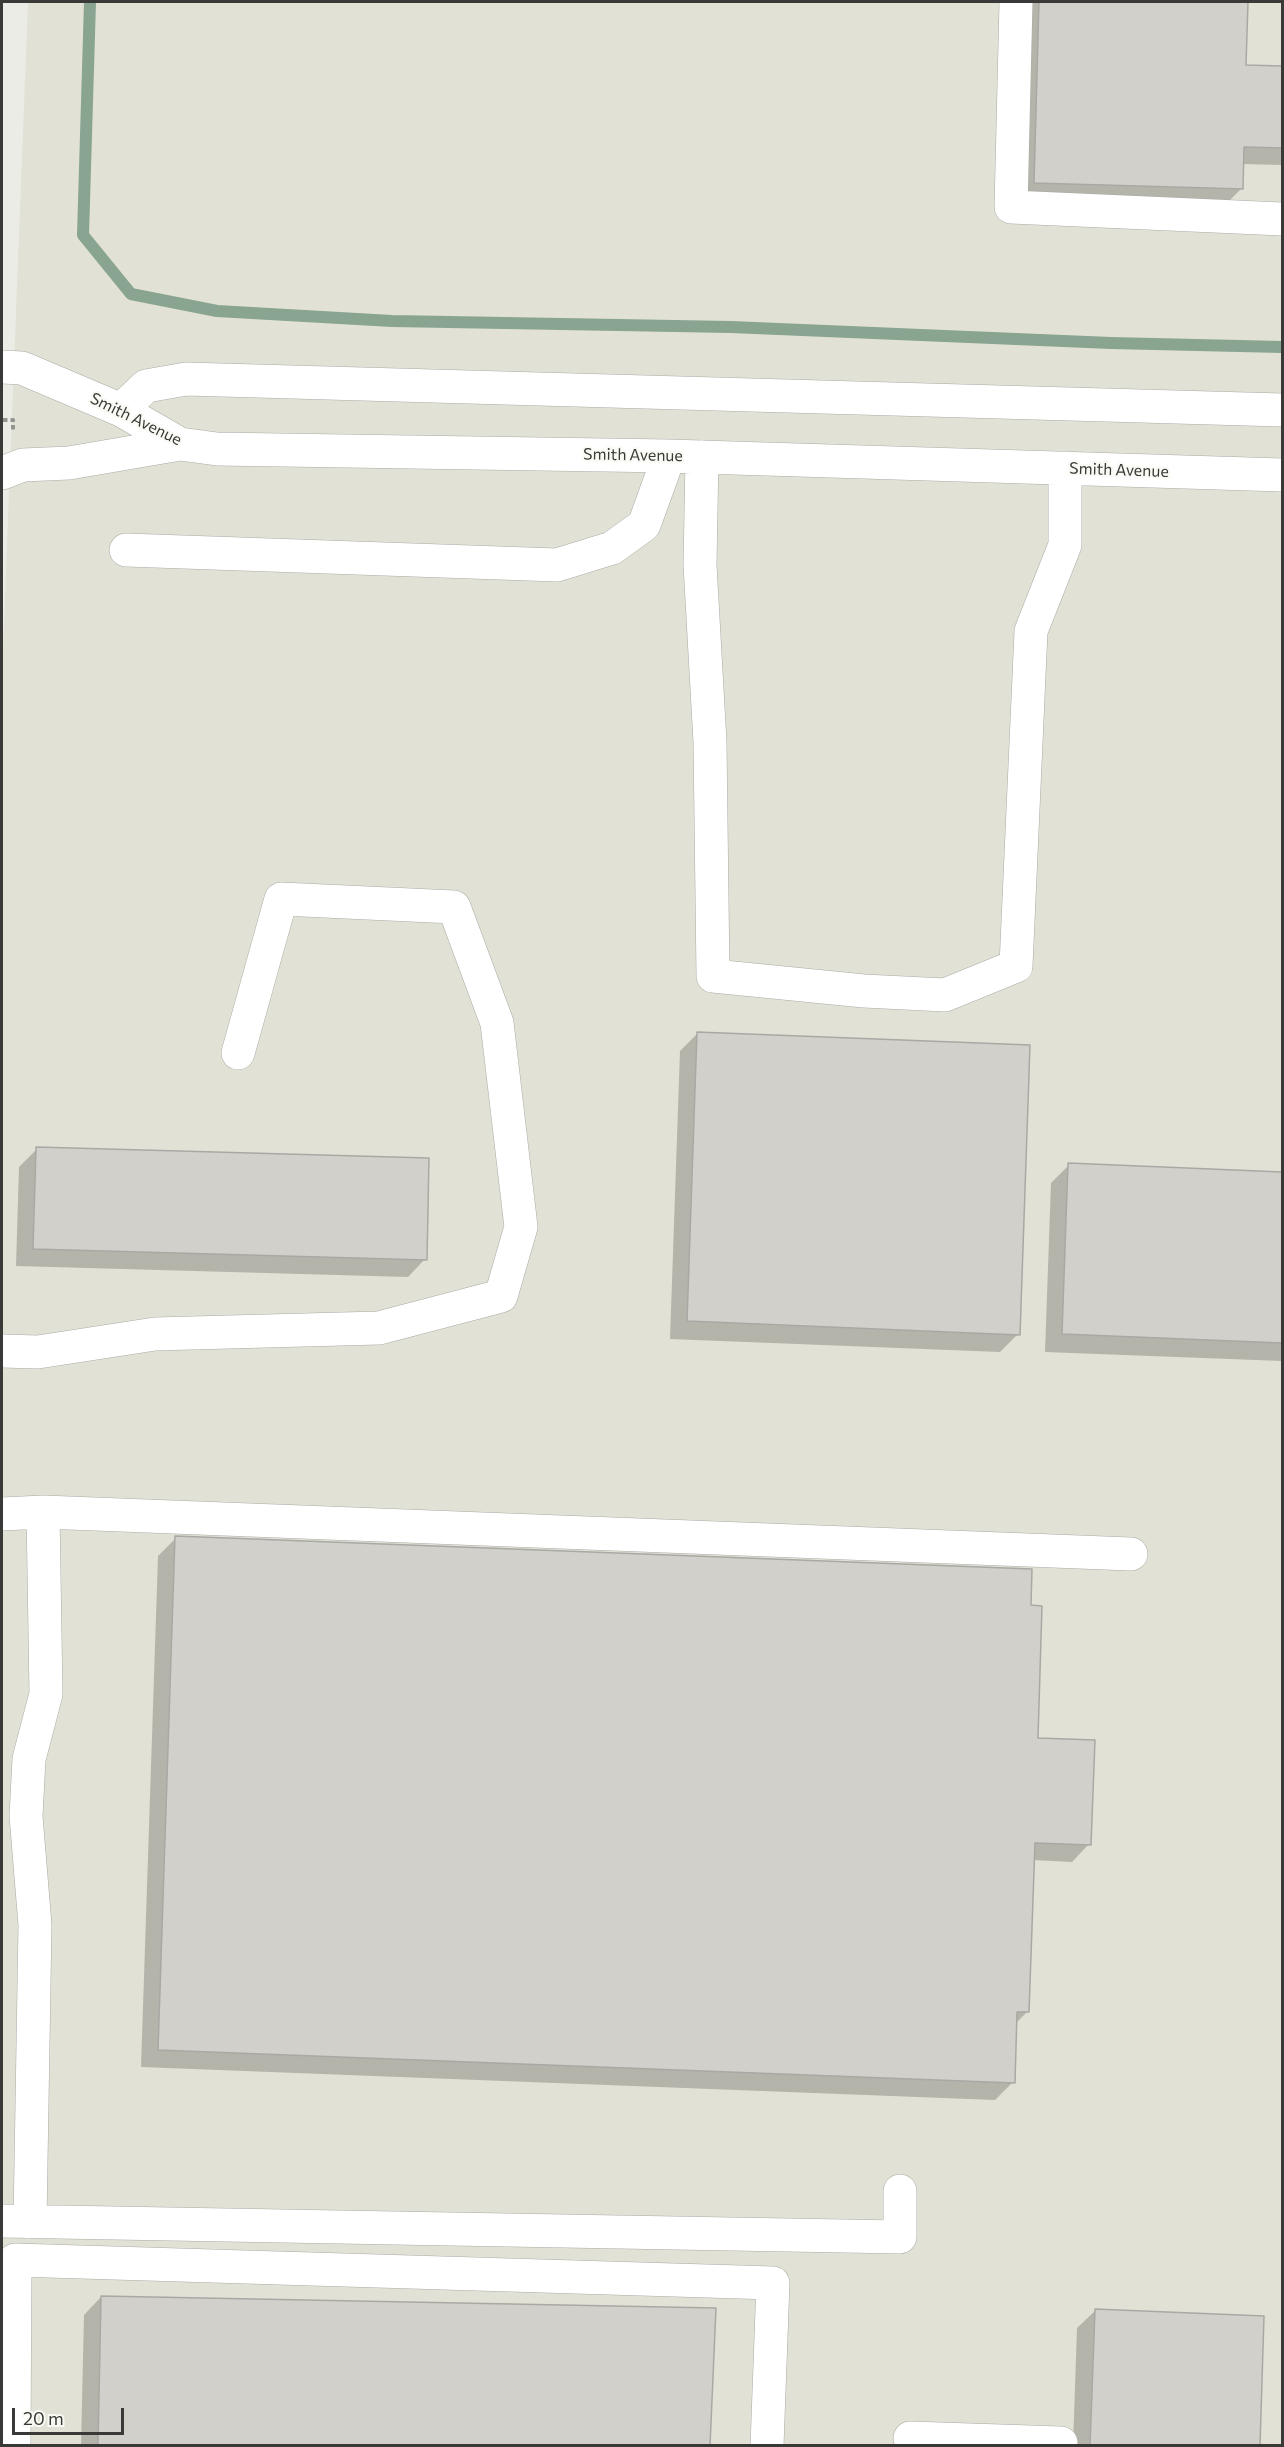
<!DOCTYPE html>
<style>
body{margin:0}
#map{position:relative;width:1284px;height:2447px;overflow:hidden;background:#ecece7;font-family:Commissioner,sans-serif}
canvas{display:block}
.frame{position:absolute;inset:0;border:3px solid #393937;pointer-events:none}
.scale{position:absolute;left:12px;top:2408px;width:112px;height:27px;box-sizing:border-box;border:3px solid #393937;border-top:0;padding-left:8px;font-size:18px;line-height:21px;white-space:nowrap;color:#393937;-webkit-text-stroke:4px #fafaf5;paint-order:stroke}
</style>
<div id="map">
<canvas width="1284" height="2447"></canvas>
<div class="frame"></div>
<div class="scale">20 m</div>
</div>
<script>
const ctx = document.querySelector('canvas').getContext('2d');
ctx.lineJoin = 'round';
function paint(path, color) { ctx.fillStyle = color; ctx.fill(path, 'evenodd'); }
const toPath = rows => new Path2D(rows.map(r => 'M' + r).join(''));
function trace(path, color, width, dash) { ctx.strokeStyle = color; ctx.lineWidth = width; ctx.lineCap = dash ? 'butt' : 'round'; ctx.setLineDash(dash || []); ctx.stroke(path); }
function label(font, color, halo, rows, align = 'center') {
  ctx.font = font + ' Commissioner,sans-serif'; ctx.lineWidth = 4.5; ctx.setLineDash([]); ctx.textBaseline = 'middle'; ctx.strokeStyle = halo; ctx.fillStyle = color; for (const [text, x, y, turn = 0] of rows) {
    ctx.save(); ctx.translate(x, y); ctx.rotate((+turn || 0) * Math.PI / 180); ctx.textAlign = isNaN(turn) ? turn : align; if (halo) ctx.strokeText(text, 0, 0); ctx.fillText(text, 0, 0); ctx.restore();
  }
}
paint(toPath([
 [28,2,1282,2,1282,2445,2,2446,2,674]
]), '#e1e2d5');
paint(toPath([
 [1022,2,1246,2,1245,66,1282,68,1282,165,1242,164,1242,188,1224,206,1017,200],
 [698,1033,1018,1334,1000,1352,670,1339,680,1051],
 [37,1149,425,1259,408,1277,16,1266,19,1167],
 [1069,1165,1282,1173,1282,1361,1045,1352,1051,1183],
 [176,1538,1029,1607,1037,1739,1089,1844,1072,1862,1033,1860,1027,2012,1015,2024,1013,2082,995,2100,141,2067,158,1556],
 [101,2297,708,2446,81,2446,84,2315],
 [1095,2311,1258,2446,1073,2446,1077,2328]
]), '#0003');
trace(toPath([
 [90,2,83,235,131,294,217,311,392,321,731,327,1111,343,1282,347]
]), '#89a491', 12);
const building = toPath([
 [1039,2,1248,2,1246,65,1282,66,1282,148,1244,147,1243,189,1034,183,1039,2],
 [697,1032,1030,1045,1020,1335,687,1321,697,1032],
 [36,1147,429,1158,427,1260,33,1249,36,1147],
 [1068,1163,1282,1172,1282,1343,1062,1334,1068,1163],
 [175,1536,1032,1569,1031,1605,1042,1606,1038,1738,1095,1740,1091,1845,1035,1843,1029,2012,1017,2012,1015,2083,158,2050,175,1536],
 [101,2296,716,2308,710,2446,98,2446,101,2296],
 [1095,2309,1264,2316,1260,2446,1090,2446,1095,2309]
]);
paint(building, '#d2d0cb');
trace(building, '#aaa8a4', 1.5);
const minor = toPath([
 [1016,2,1011,207,1282,219],
 [2,367,22,368,121,410,180,444,217,449,669,456,1282,475],
 [121,410,146,386,186,379,1282,410],
 [702,457,700,565,710,742,713,976,864,991,945,995,1016,966,1031,631,1065,545,1065,468],
 [2,473,23,465,69,463,180,444],
 [126,550,557,565,612,548,644,525,669,456],
 [2,1351,38,1352,155,1334,379,1328,501,1296,521,1227,497,1023,454,907,281,899,238,1053],
 [43,1512,1131,1554],
 [2,1514,43,1512,46,1694,29,1759,26,1816,35,1925,30,2222],
 [2,2221,900,2237,900,2191],
 [910,2438,1061,2443,1061,2446],
 [14,2446,15,2260,773,2283,767,2446]
]);
trace(minor, '#aaaba6', 34);
trace(toPath([
 [3,420,13,420,13,432]
]), '#939390', 4, [4.5, 3]);
trace(minor, '#fff', 33);
label('16px', '#393937', '#fafaf5', [
 ["Smith Avenue",136,419,26],
 ["Smith Avenue",633,455,1],
 ["Smith Avenue",1119,470,2]
]);
</script>
